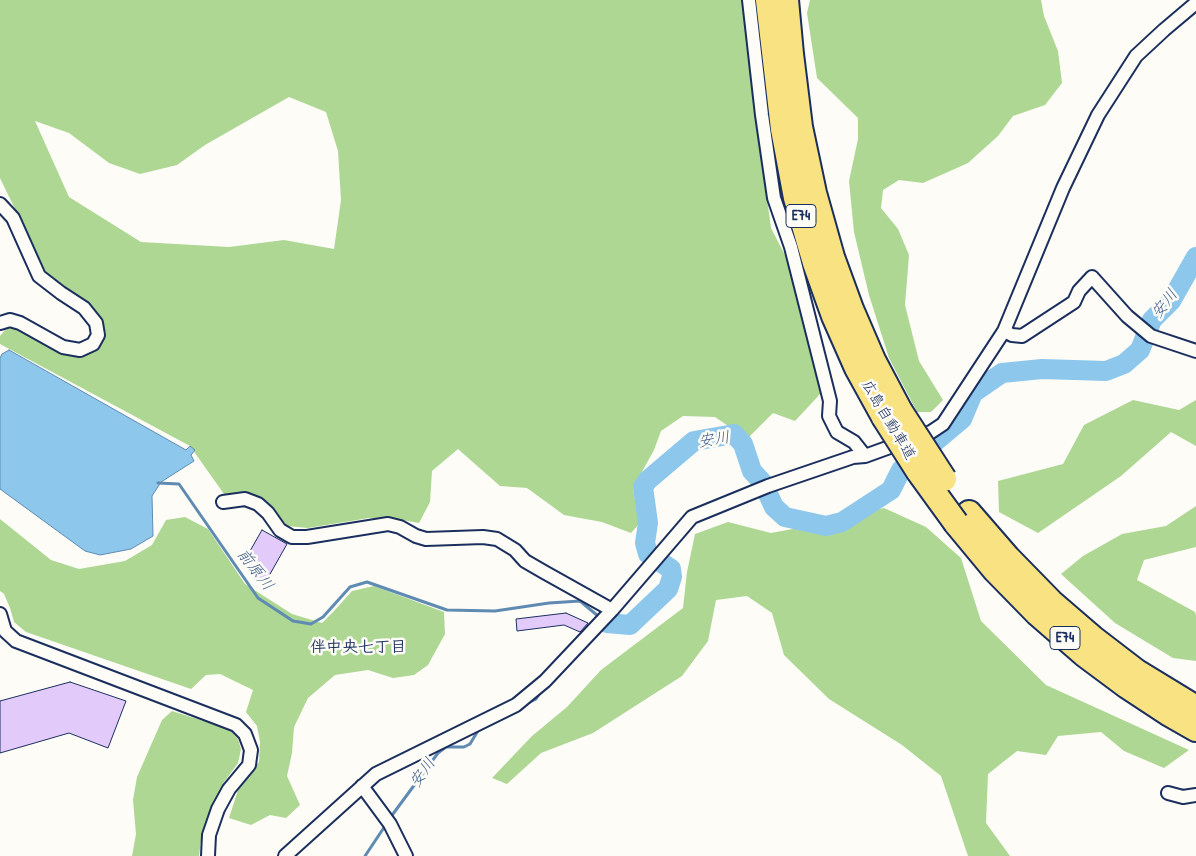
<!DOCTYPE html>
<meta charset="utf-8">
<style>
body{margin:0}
canvas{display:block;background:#fdfcf7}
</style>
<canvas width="1196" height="856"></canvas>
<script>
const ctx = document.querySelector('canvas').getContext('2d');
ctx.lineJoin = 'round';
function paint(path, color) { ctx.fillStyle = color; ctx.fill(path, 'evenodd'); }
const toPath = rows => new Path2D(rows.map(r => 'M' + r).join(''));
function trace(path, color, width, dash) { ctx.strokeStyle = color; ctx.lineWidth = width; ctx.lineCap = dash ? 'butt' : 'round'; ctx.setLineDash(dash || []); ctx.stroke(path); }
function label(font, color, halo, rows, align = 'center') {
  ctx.font = font + ' "Patrick Hand","Klee One",sans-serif'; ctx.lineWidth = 5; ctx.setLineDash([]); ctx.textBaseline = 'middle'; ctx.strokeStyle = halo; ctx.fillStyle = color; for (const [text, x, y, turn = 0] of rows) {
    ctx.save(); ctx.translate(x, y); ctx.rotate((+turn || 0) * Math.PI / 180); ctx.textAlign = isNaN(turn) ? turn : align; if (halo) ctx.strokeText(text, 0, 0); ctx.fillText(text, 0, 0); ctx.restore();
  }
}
paint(toPath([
 [0,0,743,0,750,74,771,228,786,257,821,393,795,421,773,413,747,439,715,417,683,416,661,431,654,450,633,488,639,524,631,533,602,522,564,515,527,488,500,486,458,449,432,471,430,502,419,523,391,518,369,518,308,528,287,526,267,505,247,494,224,494,190,446,0,344,0,336,5,330,15,326,62,352,79,356,95,351,106,334,102,319,88,302,65,289,45,271,0,178],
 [289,97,326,112,338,151,341,200,334,249,284,240,229,247,141,242,69,197,35,121,69,133,109,163,140,174,177,165,205,145],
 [810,0,1041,0,1044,16,1058,51,1062,83,1045,105,1013,116,998,136,968,163,923,183,899,180,883,190,881,208,898,229,909,255,905,305,919,361,943,400,931,412,917,412,889,358,869,295,854,232,849,181,858,139,858,118,817,78,807,13],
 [1133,400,1179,410,1196,400,1196,446,1171,432,1121,476,1038,533,999,512,998,481,1063,464,1084,425],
 [1196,506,1196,547,1144,560,1137,580,1195,612,1196,616,1196,661,1173,658,1115,623,1061,574,1083,556,1122,534,1166,526],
 [884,508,926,527,961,558,981,621,1046,685,1189,750,1164,768,1124,751,1101,732,1058,736,1046,755,1017,751,988,774,986,823,1010,856,968,856,941,776,902,745,829,699,784,655,772,613,747,596,716,600,708,641,682,676,593,733,541,753,507,784,492,778,532,736,567,707,601,670,683,608,687,572,695,534,728,522,771,533,825,523],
 [185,517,208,529,245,584,292,614,322,623,334,611,352,591,374,586,444,612,445,634,428,665,414,675,393,678,368,670,335,675,308,698,294,727,292,753,287,776,300,805,286,818,270,815,251,825,229,818,239,787,259,762,260,742,257,726,246,712,253,690,220,674,206,675,191,689,26,632,14,622,10,608,4,594,0,591,0,519,51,560,79,569,125,561,152,545,166,520],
 [172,711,229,729,238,739,241,749,238,763,224,782,202,832,199,856,132,856,136,834,133,800,137,777,162,720]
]), '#aed793');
const water = toPath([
 [9,350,186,450,190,446,195,450,191,455,194,461,161,482,152,496,153,536,131,549,100,555,85,551,0,489,0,358,2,354,9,350]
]);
paint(water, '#8dc8ec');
trace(water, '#5f8bb3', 1);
trace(toPath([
 [158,483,179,484,258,598,293,621,311,624,323,617,350,587,367,582,447,610,495,611,549,603,580,601,598,616],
 [578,654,591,641],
 [524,705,536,699,542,690],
 [390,818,438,753,446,747,464,747,470,744,479,729],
 [365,856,387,823]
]), '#5f8bb3', 3);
trace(toPath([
 [607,623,630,625,668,589,672,577,671,569,648,554,645,543,648,523,643,487,648,480,694,441,734,434,743,444,752,471,763,483,774,507,785,517,826,526,842,522,891,490,901,470,962,419,973,393,1002,373,1042,369,1106,371,1124,364,1140,350,1152,320,1171,301,1196,257]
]), '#8dc8ec', 20);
const building = toPath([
 [262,530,287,544,265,583,250,574,256,563,246,558,262,530],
 [566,613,588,623,580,632,564,625,517,631,516,619,566,613],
 [70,682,126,701,108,748,69,733,0,753,0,701,70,682]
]);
paint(building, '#e2cafa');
trace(building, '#1b2f5e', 1);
const minor = toPath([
 [749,0,762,115,774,198,791,247,830,401,829,416,837,432,854,442,865,456],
 [0,204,13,218,39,276,61,293,84,308,96,323,98,335,93,344,80,350,63,347,20,323,10,320,0,323],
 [1004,331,1012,335,1022,336,1074,302,1079,291,1092,277,1127,316,1151,336,1196,351],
 [223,502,245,499,258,504,268,513,280,530,292,537,307,537,388,524,400,527,416,536,426,539,483,537,497,539,515,550,525,561,544,572,612,610],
 [0,614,5,631,16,641,236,725,245,734,251,750,249,765,229,789,218,809,209,835,208,856],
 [362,786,390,824,406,856],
 [1168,793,1183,797,1196,795],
 [285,856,376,774,516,705,545,681,612,610,692,517,768,486,853,457,865,456,931,432,943,424,1004,331,1063,188,1098,115,1136,56,1164,30,1196,3]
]);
const motorway = toPath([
 [768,0,783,129,796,198,815,263,834,316,857,368,884,417],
 [786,0,791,54,800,127,814,193,832,257,851,309,873,360,900,411],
 [969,513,1008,558,1051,602,1094,639,1137,672,1196,708],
 [956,523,995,570,1038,614,1084,654,1127,686,1168,713,1196,729]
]);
trace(minor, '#1b2f5e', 16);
trace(motorway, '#1b2f5e', 28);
trace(minor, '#fdfcf7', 12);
trace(motorway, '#f8e281', 24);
const motorwayBridge = toPath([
 [900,411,944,479],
 [884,417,919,472,956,523]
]);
trace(motorwayBridge, '#1b2f5e', 28, []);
trace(motorwayBridge, '#f8e281', 24);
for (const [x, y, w] of [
 [801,216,30],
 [1065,638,30]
]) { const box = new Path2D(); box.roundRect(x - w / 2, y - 11.5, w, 23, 4); ctx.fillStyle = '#fdfcf7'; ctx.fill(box); trace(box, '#1b2f5e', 1); }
label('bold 14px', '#1b2f5e', null, [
 ["E74",801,216],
 ["E74",1065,638]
]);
label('15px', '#1b2f5e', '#fdfcf7', [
 ["広島自動車道",888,420,59]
]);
label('italic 16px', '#3d5d89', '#fdfcf7', [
 ["安川",1165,304,-52],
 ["安川",714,440,-9],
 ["前原川",255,570,52],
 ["安川",423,773,-55]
]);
label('bold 16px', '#1b2f5e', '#fdfcf7', [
 ["伴中央七丁目",358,648]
]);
</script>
